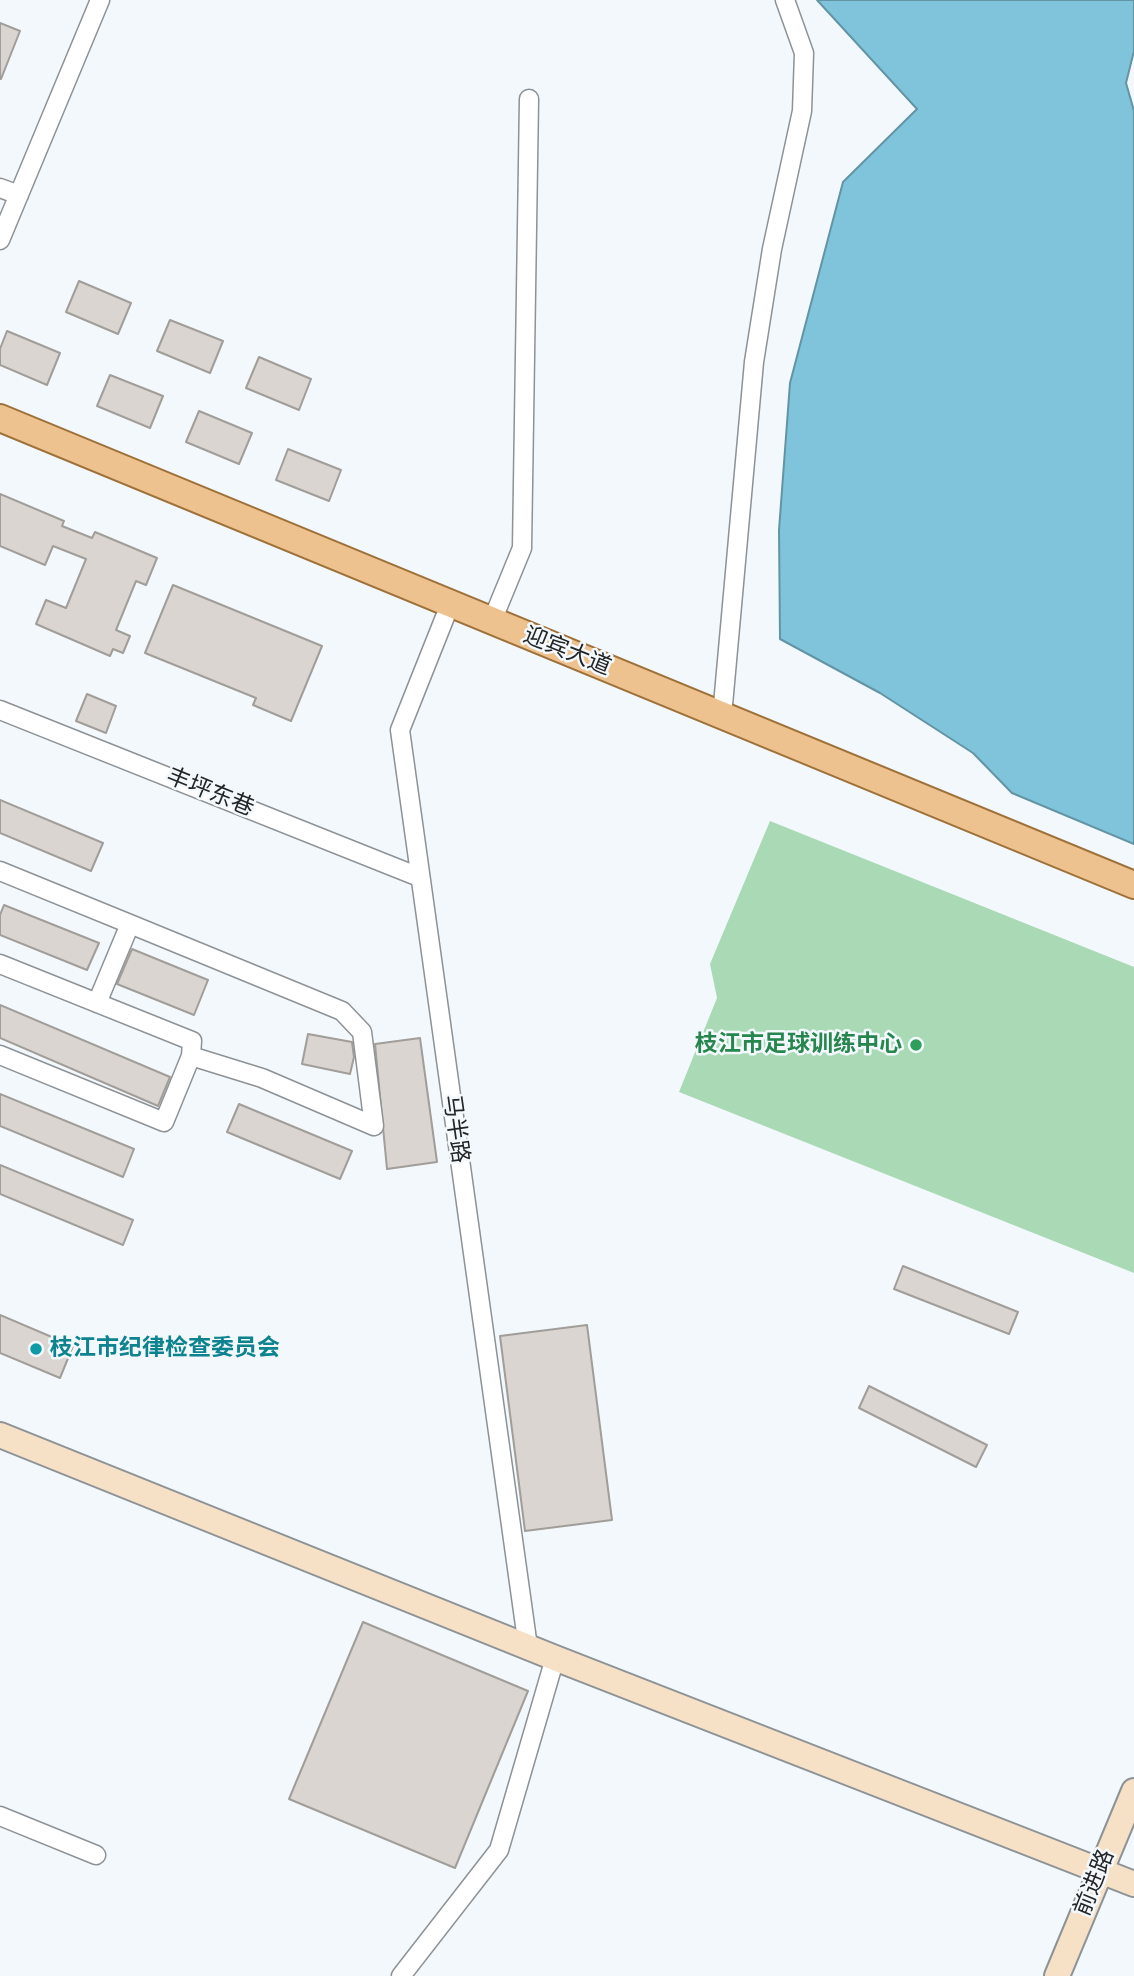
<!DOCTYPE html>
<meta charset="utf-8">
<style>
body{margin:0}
canvas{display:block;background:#f3f8fc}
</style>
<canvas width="1134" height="1976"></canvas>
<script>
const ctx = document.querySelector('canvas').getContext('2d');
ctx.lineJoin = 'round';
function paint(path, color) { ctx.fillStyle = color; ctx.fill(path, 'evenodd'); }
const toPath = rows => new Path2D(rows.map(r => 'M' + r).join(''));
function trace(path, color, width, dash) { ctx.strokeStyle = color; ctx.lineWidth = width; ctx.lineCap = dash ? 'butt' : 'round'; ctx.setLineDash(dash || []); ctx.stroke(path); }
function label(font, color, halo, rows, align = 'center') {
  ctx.font = font + ' "Times New Roman","Noto Sans SC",serif'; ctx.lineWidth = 5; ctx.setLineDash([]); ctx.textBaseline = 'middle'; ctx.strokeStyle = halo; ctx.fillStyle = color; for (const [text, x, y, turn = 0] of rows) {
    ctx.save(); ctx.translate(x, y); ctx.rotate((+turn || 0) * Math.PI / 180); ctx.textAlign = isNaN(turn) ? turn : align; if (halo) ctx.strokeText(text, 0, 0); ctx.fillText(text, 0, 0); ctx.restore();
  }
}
paint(toPath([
 [770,821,1134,967,1134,1273,679,1092,717,998,710,964]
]), '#aad9b6');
const water = toPath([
 [817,0,1134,0,1134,51,1126,83,1134,111,1134,844,1012,793,973,753,880,693,780,639,779,530,790,383,843,182,917,109,817,0]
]);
paint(water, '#7fc4da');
trace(water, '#6394a4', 2);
const building = toPath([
 [0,23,20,31,1,79,0,79,0,23],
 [79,281,131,303,118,334,66,312,79,281],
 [170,320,223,341,210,373,157,351,170,320],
 [7,331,60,353,47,385,0,365,0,349,7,331],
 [259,357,311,379,299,410,246,388,259,357],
 [110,375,163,396,150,428,97,406,110,375],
 [199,411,252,433,239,464,186,442,199,411],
 [288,449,341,470,329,501,276,480,288,449],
 [0,494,64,521,62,526,92,538,95,532,157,558,146,585,136,581,116,630,130,636,123,653,113,649,110,656,36,624,46,600,66,608,86,559,53,546,45,565,0,546,0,494],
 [173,585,322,646,291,721,253,705,256,698,145,653,173,585],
 [87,694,116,706,106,733,76,721,87,694],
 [0,800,103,843,91,871,0,833,0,800],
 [4,905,99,943,87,970,0,935,0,915,4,905],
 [132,949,208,980,194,1015,117,984,132,949],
 [0,1005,170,1077,158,1106,0,1038,0,1005],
 [308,1034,352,1042,354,1057,350,1074,302,1064,308,1034],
 [420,1038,437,1162,387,1169,375,1044,420,1038],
 [0,1094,134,1149,123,1177,0,1126,0,1094],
 [239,1104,352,1151,340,1179,227,1132,239,1104],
 [0,1165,133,1220,123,1245,0,1194,0,1165],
 [903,1266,1018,1312,1009,1334,894,1289,903,1266],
 [0,1315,73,1346,60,1378,0,1353,0,1315],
 [587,1325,612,1520,525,1531,500,1336,587,1325],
 [869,1386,987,1445,976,1467,859,1408,869,1386],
 [363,1622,528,1691,455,1868,289,1799,363,1622]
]);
paint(building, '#dad5d1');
trace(building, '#a19d99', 2);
const street = toPath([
 [0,188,19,195],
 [0,240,100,0],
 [445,617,400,730,528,1647],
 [492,621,522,548,529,99],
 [0,710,419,877],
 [722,716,754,362,772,249,802,111,804,53,785,0],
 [0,871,130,924,97,1003],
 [130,924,342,1011,362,1032,374,1126],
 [0,964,192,1041,191,1056,164,1122,0,1055],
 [191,1056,262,1078,374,1126],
 [0,1816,96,1855],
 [401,1976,499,1850,555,1658]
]);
const secondary = toPath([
 [0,1435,555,1658,1134,1884],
 [1057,1976,1134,1791]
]);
const primary = toPath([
 [0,418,1134,885]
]);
trace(street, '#8d9296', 21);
trace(secondary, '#8d9296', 28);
trace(primary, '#9f713a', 30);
trace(street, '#fff', 18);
trace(secondary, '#f6e1c7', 24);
trace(primary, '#eec28f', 26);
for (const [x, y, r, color] of [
 [916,1045,7,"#2e9e5b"],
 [36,1349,7,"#0f9aa8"]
]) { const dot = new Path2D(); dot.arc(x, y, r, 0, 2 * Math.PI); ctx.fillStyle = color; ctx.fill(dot); trace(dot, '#f3f8fc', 2.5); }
label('23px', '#232526', '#f3f8fc', [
 ["迎宾大道",567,652,22],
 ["丰坪东巷",210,793,22],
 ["马半路",455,1129,82],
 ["前进路",1095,1883,-68]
]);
label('bold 23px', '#27864d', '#f3f8fc', [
 ["枝江市足球训练中心",902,1045]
], 'right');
label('bold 23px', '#0d838f', '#f3f8fc', [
 ["枝江市纪律检查委员会",50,1349]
], 'left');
</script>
